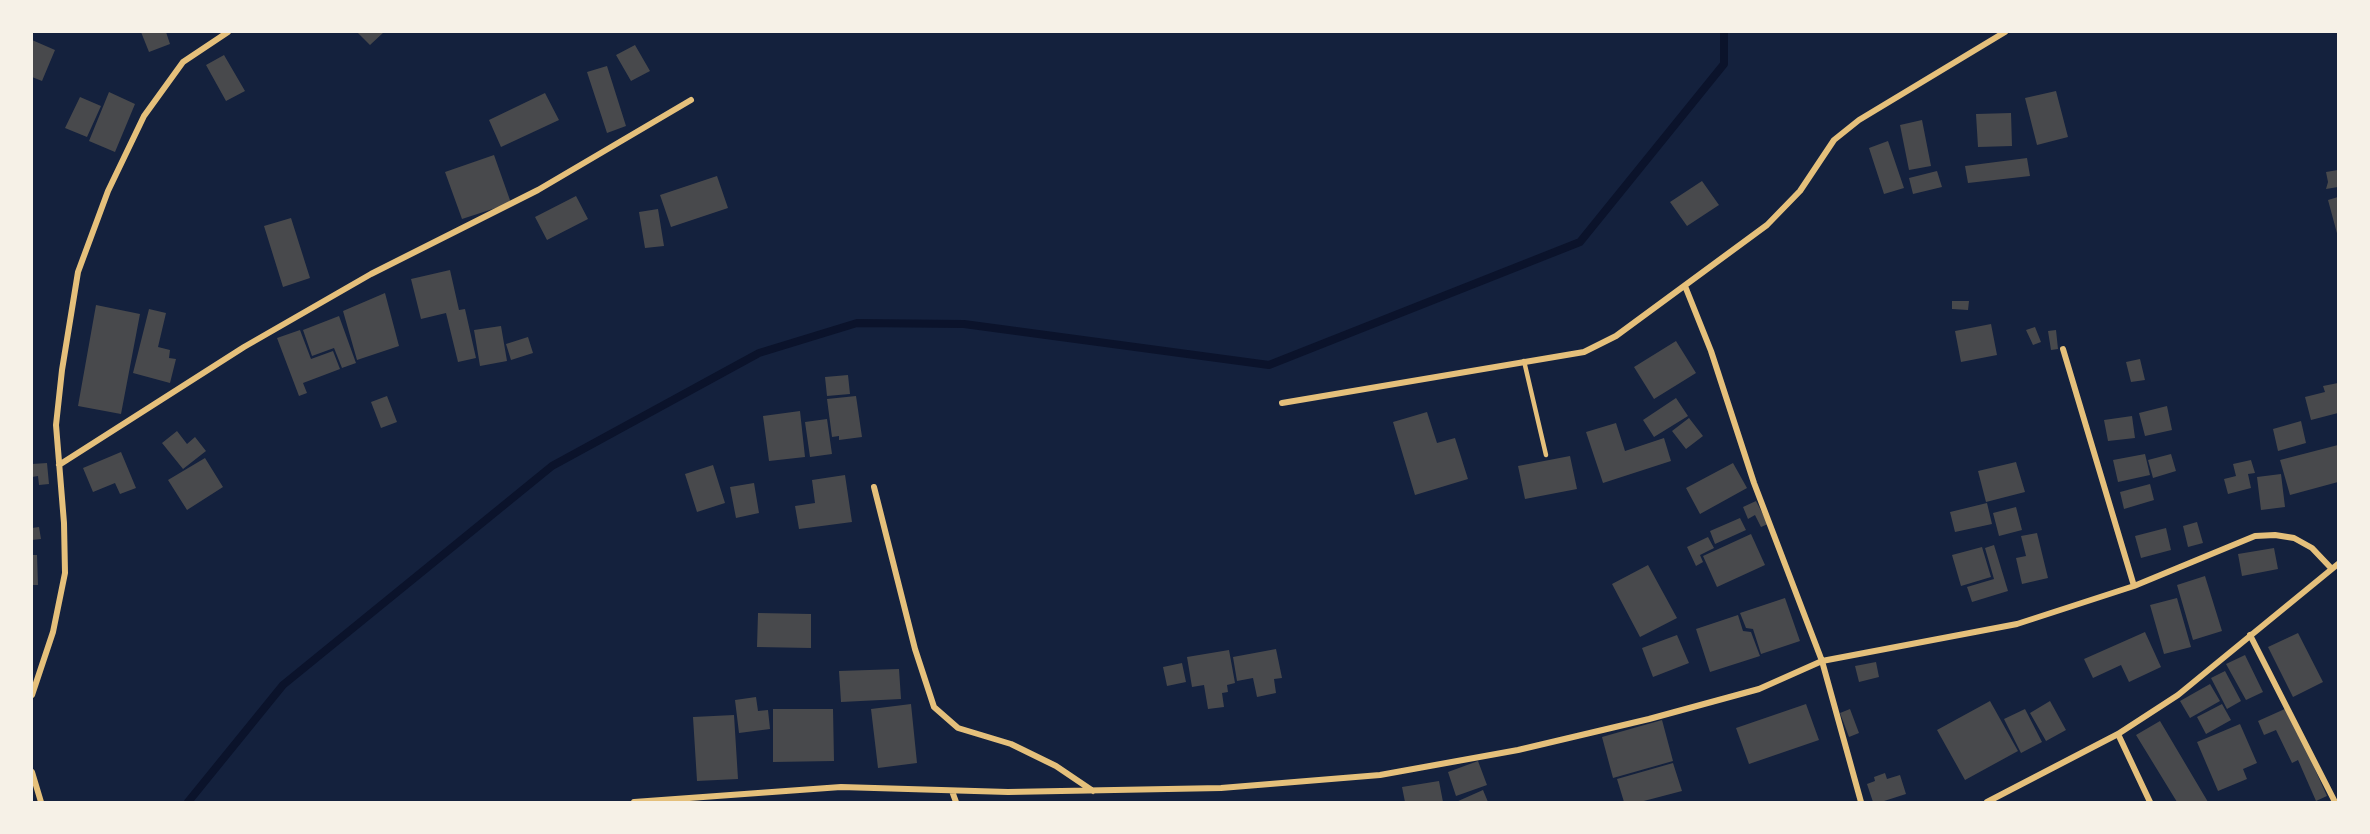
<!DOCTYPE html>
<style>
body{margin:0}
#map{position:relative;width:2370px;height:834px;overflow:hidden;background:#14213d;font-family:Commissioner,sans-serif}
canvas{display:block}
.frame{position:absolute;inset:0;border:33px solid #f6f1e7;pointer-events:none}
</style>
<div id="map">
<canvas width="2370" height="834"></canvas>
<div class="frame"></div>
</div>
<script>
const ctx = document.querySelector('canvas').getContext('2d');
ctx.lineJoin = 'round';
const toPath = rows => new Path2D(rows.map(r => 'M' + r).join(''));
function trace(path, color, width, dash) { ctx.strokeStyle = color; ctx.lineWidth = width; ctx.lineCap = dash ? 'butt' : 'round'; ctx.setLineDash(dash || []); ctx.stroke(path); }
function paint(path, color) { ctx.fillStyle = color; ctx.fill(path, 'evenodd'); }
trace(toPath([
 [188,802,283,685,552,466,759,353,857,323,964,324,1269,365,1580,242,1724,64,1724,32]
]), '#0b132b', 8);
paint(toPath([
 [141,32,166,32,170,44,149,52],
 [357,32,384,32,370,45],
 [32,40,55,50,42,81,32,77],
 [635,45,650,71,631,81,616,55],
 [224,55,245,91,226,101,206,65],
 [607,66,626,126,607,133,587,72],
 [2056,91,2068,137,2037,145,2025,98],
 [109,92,135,104,115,152,89,141],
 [545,93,559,120,501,147,489,120],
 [80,97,101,106,87,137,65,128],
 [2011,113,2012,146,1978,147,1976,114],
 [1922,120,1931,166,1909,170,1900,125],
 [1888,141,1904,188,1884,194,1869,148],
 [494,155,511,203,462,219,445,172],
 [2027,158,2030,176,1968,183,1965,166],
 [2338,170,2338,187,2326,189,2328,182,2326,172],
 [1937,171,1942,187,1913,194,1909,178],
 [717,176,728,208,671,227,660,195],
 [1702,181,1719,205,1687,226,1670,202],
 [576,196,588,219,547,240,535,217],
 [2338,197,2338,237,2328,200],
 [658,209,664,246,645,248,639,212],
 [291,218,310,278,283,287,264,226],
 [450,270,459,310,465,309,476,358,458,362,446,313,421,319,411,279],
 [385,293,399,346,357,360,343,311],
 [1952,301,1969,301,1968,310,1952,309],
 [96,305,140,314,121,414,78,406],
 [149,309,166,313,158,347,170,350,169,358,176,359,170,383,133,373],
 [339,316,356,363,342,368,334,348,312,356,303,330],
 [1991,324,1997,355,1961,362,1955,331],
 [501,326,507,361,480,366,474,330],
 [2035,327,2041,342,2033,345,2026,330],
 [300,330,311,359,333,351,340,369,303,383,307,393,299,396,277,338],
 [2056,330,2058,349,2051,350,2048,331],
 [528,337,533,353,511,360,506,344],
 [1676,341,1696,373,1654,399,1634,367],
 [2140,359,2145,380,2131,382,2126,362],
 [848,375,850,394,827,396,825,377],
 [2338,383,2338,413,2311,420,2305,397,2325,392,2323,386],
 [387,396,397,422,381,428,371,402],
 [856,396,862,437,839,440,839,436,832,437,827,399],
 [1676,398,1688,416,1654,437,1643,420],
 [2167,406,2172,430,2145,436,2139,413],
 [800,411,805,457,769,461,763,416],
 [1427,412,1437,443,1455,438,1468,479,1415,495,1393,422],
 [2132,416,2135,438,2108,441,2104,420],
 [1689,418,1703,436,1686,449,1672,431],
 [827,419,832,454,810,457,805,422],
 [2301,421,2306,443,2278,451,2273,429],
 [1616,423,1625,451,1664,438,1671,461,1603,483,1586,432],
 [177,431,187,444,195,437,206,451,183,469,162,443],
 [2338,445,2338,482,2290,495,2280,460],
 [121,452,136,488,120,494,115,483,93,492,83,468],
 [2145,454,2150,475,2118,482,2113,460],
 [2171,454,2176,471,2153,478,2148,460],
 [1570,456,1577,489,1525,499,1518,466],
 [205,458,223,487,187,510,168,480],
 [2251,460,2255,473,2248,474,2251,488,2228,494,2224,479,2236,476,2233,464],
 [2016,462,2025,492,1986,502,1978,471],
 [47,463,49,484,39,485,38,476,32,477,32,464],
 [1733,463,1747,488,1700,514,1686,488],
 [713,465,725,503,697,512,685,474],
 [2281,474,2285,507,2261,510,2257,477],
 [845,475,852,522,799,529,795,506,815,503,812,480],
 [754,483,759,513,736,518,730,487],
 [2150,484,2154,500,2124,509,2120,492],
 [1756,501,1768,524,1761,527,1755,515,1748,519,1743,507],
 [1987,503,1992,524,1955,532,1950,512],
 [2016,507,2022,530,1999,536,1993,513],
 [1740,518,1746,530,1715,544,1710,531],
 [2197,522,2203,543,2188,547,2183,526],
 [39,527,41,539,32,540,32,528],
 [2166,528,2171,550,2141,558,2135,536],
 [2037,533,2048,578,2022,584,2016,558,2026,556,2021,536],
 [1751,534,1765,565,1717,587,1703,556],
 [1708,537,1714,548,1700,555,1703,562,1696,566,1687,547],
 [1994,545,2008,591,1972,602,1967,587,1994,579,1985,548],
 [1982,547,1991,577,1961,586,1952,555],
 [2274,548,2278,569,2242,576,2238,554],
 [32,555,37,555,38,585,32,585],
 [1648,565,1677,618,1640,637,1612,584],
 [2205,576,2222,631,2193,640,2177,585],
 [1785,598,1800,641,1761,654,1753,629,1746,628,1740,613],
 [2177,598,2191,647,2164,654,2150,605],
 [758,613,811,614,811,648,757,647],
 [1738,615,1743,631,1751,632,1760,656,1710,672,1696,629],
 [2145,632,2161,667,2129,682,2121,665,2093,678,2084,659],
 [2298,633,2323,682,2293,697,2268,647],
 [1677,635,1689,663,1653,677,1642,648],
 [1276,649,1282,678,1274,679,1276,693,1257,697,1253,678,1237,681,1233,657],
 [1229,650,1235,683,1227,685,1228,692,1222,693,1224,707,1208,709,1204,685,1192,687,1187,657],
 [2245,655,2263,692,2246,700,2226,664],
 [1876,662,1879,677,1859,682,1855,666],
 [1182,663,1186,682,1167,686,1163,667],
 [899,669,901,699,841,702,839,671],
 [2225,671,2241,701,2227,709,2211,678],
 [2210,684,2220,701,2190,718,2180,701],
 [756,697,758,711,768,710,770,729,739,733,735,700],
 [1990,701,2018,751,1965,780,1937,730],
 [2050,701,2066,730,2046,741,2030,713],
 [911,704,917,763,878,768,871,709],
 [1806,704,1819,740,1749,764,1736,728],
 [2222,704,2231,720,2206,734,2197,717],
 [2287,708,2327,796,2316,801,2298,760,2292,763,2276,730,2264,735,2258,721],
 [773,709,833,709,834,761,773,762],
 [1850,709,1859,733,1849,737,1840,713],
 [2025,709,2042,742,2021,753,2004,719],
 [734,715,738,779,697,781,693,717],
 [1662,720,1673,761,1613,778,1602,737],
 [2160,721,2208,802,2177,802,2136,735],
 [2240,724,2257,763,2243,769,2247,779,2218,791,2197,742],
 [1478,761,1487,785,1456,796,1448,772],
 [1673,763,1682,791,1640,802,1624,802,1617,779],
 [1885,773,1887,779,1900,775,1906,794,1881,802,1873,802,1867,784,1875,781,1874,777],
 [1439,781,1443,802,1405,802,1402,787],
 [1483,790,1488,802,1456,802]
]), '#48494c');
trace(toPath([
 [1524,361,1546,455]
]), '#e5c07b', 4.5);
trace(toPath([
 [1685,286,1711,351,1754,483,1822,661,1861,802],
 [2063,349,2134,586],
 [1282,403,1584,352,1616,336,1767,225,1800,191,1834,140,1859,120,2005,32],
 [59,465,244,347,371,274,538,190,691,100],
 [874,487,915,649,934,707,958,728,1011,744,1056,766,1093,791],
 [2250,635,2335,802],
 [32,695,53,632,65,573,64,523,56,425,62,370,78,272,108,191,144,116,183,62,228,32],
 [2118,734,2150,802],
 [32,772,41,802],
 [952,791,956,802],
 [634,802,841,787,1008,792,1221,788,1380,775,1518,750,1649,719,1759,689,1822,661,2017,624,2134,586,2255,536,2275,535,2294,538,2312,548,2331,568],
 [1987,802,2118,734,2178,695,2338,564]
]), '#e5c07b', 6);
</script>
